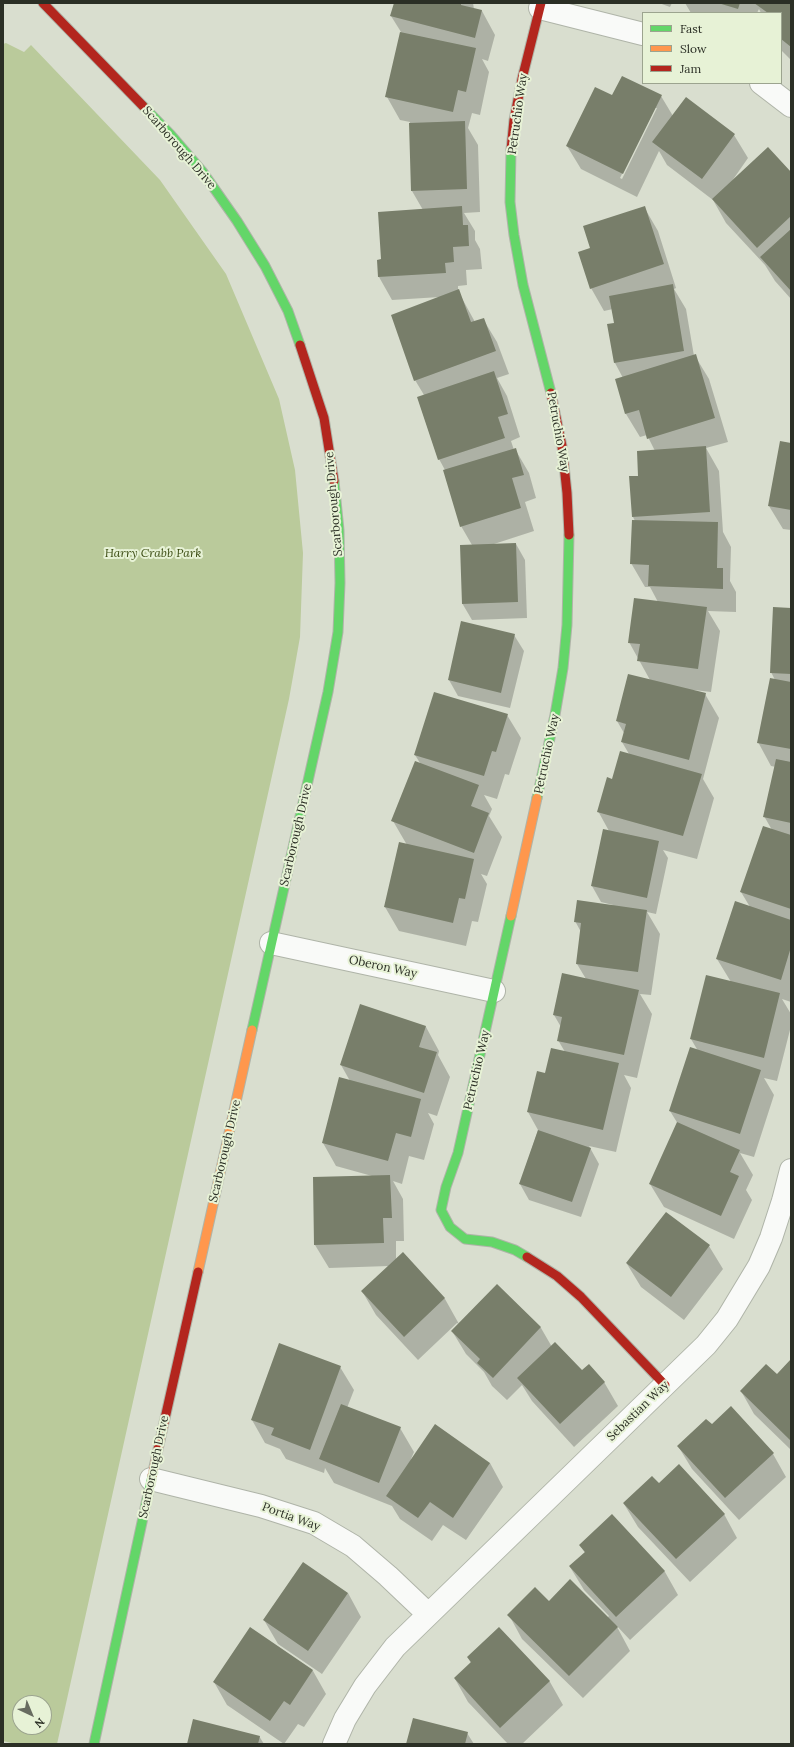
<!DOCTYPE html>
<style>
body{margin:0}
#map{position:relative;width:794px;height:1747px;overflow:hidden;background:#d9decf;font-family:Lora,serif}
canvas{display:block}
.frame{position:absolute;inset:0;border:4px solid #2b2f25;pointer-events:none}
.legend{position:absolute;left:642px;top:12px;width:140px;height:72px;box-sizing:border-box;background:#e7f2d6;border:1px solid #9ca48f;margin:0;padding:5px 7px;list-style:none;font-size:12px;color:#2b2f25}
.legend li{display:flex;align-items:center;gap:8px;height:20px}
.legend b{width:20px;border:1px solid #9ca48f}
.north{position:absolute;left:12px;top:1695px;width:40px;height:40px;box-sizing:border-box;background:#e7f2d6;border:1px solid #9ca48f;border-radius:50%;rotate:136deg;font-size:11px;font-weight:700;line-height:16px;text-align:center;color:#2b2f25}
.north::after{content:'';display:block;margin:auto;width:14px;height:18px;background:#686c60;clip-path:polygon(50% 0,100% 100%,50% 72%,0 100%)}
</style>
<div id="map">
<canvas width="794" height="1747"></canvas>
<div class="frame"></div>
<ul class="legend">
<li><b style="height:5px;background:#63d668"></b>Fast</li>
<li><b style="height:5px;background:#ff974d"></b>Slow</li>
<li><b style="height:5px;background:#b3261e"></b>Jam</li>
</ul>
<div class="north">N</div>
</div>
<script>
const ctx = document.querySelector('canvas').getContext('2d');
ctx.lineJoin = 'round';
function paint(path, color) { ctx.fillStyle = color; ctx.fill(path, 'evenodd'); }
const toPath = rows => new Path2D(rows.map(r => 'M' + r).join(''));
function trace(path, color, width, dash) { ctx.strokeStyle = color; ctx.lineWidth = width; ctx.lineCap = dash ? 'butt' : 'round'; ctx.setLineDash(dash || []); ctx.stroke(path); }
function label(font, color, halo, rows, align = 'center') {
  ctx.font = font + ' Lora,serif'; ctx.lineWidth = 4; ctx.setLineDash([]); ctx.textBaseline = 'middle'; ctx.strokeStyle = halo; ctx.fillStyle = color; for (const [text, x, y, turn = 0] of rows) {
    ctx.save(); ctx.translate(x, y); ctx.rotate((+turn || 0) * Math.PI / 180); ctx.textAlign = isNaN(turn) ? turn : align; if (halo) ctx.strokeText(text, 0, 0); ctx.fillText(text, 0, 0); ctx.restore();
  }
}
paint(toPath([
 [6,43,24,52,31,45,160,180,226,274,279,399,295,470,303,553,300,637,289,699,57,1744,16,1744,3,1741,3,44],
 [20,1703,44,1703,44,1727,20,1727]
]), '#baca9b');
paint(toPath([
 [395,3,473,3,474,9,482,11,495,35,488,61,482,59,489,72,480,115,472,113,468,128,478,145,480,212,464,213,475,231,475,240,480,249,482,269,466,270,467,285,458,286,458,291,475,322,483,319,497,342,509,374,497,378,507,396,520,437,511,441,514,450,515,449,529,473,536,498,525,502,534,531,494,544,516,544,525,560,527,618,472,620,462,603,472,545,461,526,445,470,439,459,424,395,415,380,440,297,392,300,379,277,382,260,423,210,412,191,410,122,400,120,387,97,401,32,391,16],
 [659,3,672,3,670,7],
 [685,3,791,3,791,60,781,50,781,13,761,13,759,9,757,13,691,13],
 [661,96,673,116,686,99,734,135,748,158,732,181,791,173,791,299,775,281,765,265,726,223,713,200,667,165,659,151,637,197,581,169,567,146,613,97],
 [655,108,657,108,622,179,620,178],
 [644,207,658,231,676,288,674,289,686,309,694,356,695,356,709,379,728,442,706,448,719,471,723,532,731,547,730,581,736,592,736,612,708,611,720,631,711,692,694,690,694,691,705,694,719,718,703,779,714,798,697,859,663,850,668,858,656,914,647,912,660,934,651,995,640,994,652,1014,637,1078,624,1075,631,1088,616,1152,589,1146,599,1164,581,1217,529,1200,520,1184,538,1130,528,1112,546,1074,565,1052,558,1040,561,1027,554,1015,586,979,577,964,581,932,575,921,613,906,613,905,601,902,592,886,609,831,598,811,613,780,629,754,622,742,624,733,617,721,650,680,629,642,658,602,650,587,645,587,631,563,635,521,633,517,630,477,639,477,655,451,647,435,640,437,626,414,616,380,623,378,615,363,615,324,613,309,604,311,591,288,591,249],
 [791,444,791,530,783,529,769,506],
 [791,609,791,1002,782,999,791,1014,791,1026,777,1081,764,1078,774,1095,754,1157,740,1153,753,1175,746,1190,752,1200,734,1239,664,1207,650,1184,678,1124,670,1111,698,1051,691,1039,731,982,717,959,750,907,741,892,772,830,764,816,776,767,771,766,758,742,775,680,771,672],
 [514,635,524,651,510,708,458,696,449,680],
 [507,715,521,738,509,775,505,774,497,799,484,795,492,809,489,816,502,837,487,876,481,874,487,884,478,922,472,921,466,946,399,931,385,907,399,844,407,845,393,821,420,763,415,755],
 [361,1006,426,1027,439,1051,438,1055,450,1077,437,1116,428,1113,434,1124,424,1160,409,1156,402,1184,393,1181,403,1199,404,1241,396,1241,396,1260,403,1254,445,1299,459,1324,497,1285,541,1328,552,1347,582,1372,604,1382,618,1406,574,1447,532,1401,522,1385,507,1400,492,1386,484,1372,466,1354,452,1331,459,1324,457,1323,418,1360,376,1315,362,1291,389,1266,329,1268,315,1245,372,1176,336,1166,323,1143,350,1081,341,1065],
 [666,1213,709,1246,723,1269,684,1320,641,1287,627,1264],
 [791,1361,791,1450,754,1414,741,1391,777,1376],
 [340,1367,354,1390,347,1408,400,1428,414,1452,411,1459,490,1463,503,1487,466,1540,443,1525,432,1541,400,1519,392,1506,334,1483,325,1468,324,1473,286,1459,280,1449,265,1443,252,1420],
 [711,1426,773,1454,786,1477,739,1520,692,1469,678,1446],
 [659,1484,724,1514,737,1538,690,1582,638,1527,624,1504],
 [612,1516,665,1572,678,1595,630,1640,616,1625,630,1651,583,1698,522,1639,509,1615,549,1602,607,1618,609,1616,584,1590,570,1567,585,1553,580,1545],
 [348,1593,361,1617,322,1674,278,1644,264,1620],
 [250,1629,313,1671,326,1694,304,1727,298,1724,284,1744,227,1705,214,1682],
 [499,1629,550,1682,563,1705,522,1744,508,1744,468,1702,455,1679,471,1663,468,1658],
 [467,1733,474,1744,407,1744],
 [259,1736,264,1744,188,1744]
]), '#0003');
paint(toPath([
 [394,3,461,3,461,5,482,10,475,38,390,16],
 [718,3,740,3,738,9],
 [754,3,791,3,791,47,781,39,781,13,768,13],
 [400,32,476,48,466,92,458,90,453,112,385,97],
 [622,76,662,95,623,174,566,146,595,87,612,95],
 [686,97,735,134,702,179,652,142],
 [465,121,467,189,411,191,409,123],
 [768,147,791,172,791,216,757,248,712,199],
 [462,206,463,225,468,225,469,246,453,247,454,262,445,263,446,273,378,277,377,260,381,259,378,212],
 [645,206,664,264,590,289,578,252,590,248,583,226],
 [791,229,791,291,760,257],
 [673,284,684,351,614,363,607,324,614,323,609,296],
 [459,289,471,322,484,318,496,351,414,381,391,315],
 [696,354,715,418,647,439,639,410,625,414,615,379],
 [494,371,508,414,498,417,505,438,438,460,417,397],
 [780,441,791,443,791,510,768,506],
 [706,446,710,512,632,517,629,476,638,476,637,451],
 [516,448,524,475,512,478,521,508,460,527,443,470],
 [632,520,718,522,717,568,723,568,723,589,648,586,649,565,630,564],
 [516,543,518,602,462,604,460,545],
 [634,598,707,607,698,669,637,661,640,644,628,643],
 [773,607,791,608,791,674,770,673],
 [461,621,515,634,501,693,448,680],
 [628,674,706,693,689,760,621,742,626,724,616,721],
 [770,678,791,682,791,749,757,743],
 [434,692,508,714,496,752,492,751,484,776,414,755],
 [620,751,702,774,683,836,597,812,607,777,612,779],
 [776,759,791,762,791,823,763,817],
 [415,761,479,785,471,806,489,813,474,853,391,821],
 [763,826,791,835,791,909,740,892],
 [603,829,659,841,647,898,591,886],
 [399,842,474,859,465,899,459,898,453,923,384,907],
 [577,900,647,910,638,972,576,964,581,923,574,922],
 [735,901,791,920,791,947,781,980,716,959],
 [562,973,639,990,624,1055,557,1041,562,1017,553,1015],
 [706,975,780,993,764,1058,690,1039],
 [360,1004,426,1026,419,1047,437,1052,424,1093,340,1065],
 [690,1047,761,1070,740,1134,669,1111],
 [551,1048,619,1063,603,1130,527,1112,537,1071,545,1073],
 [339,1077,421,1099,411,1137,396,1133,388,1161,322,1143],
 [677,1122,740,1150,730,1172,739,1176,721,1216,649,1184],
 [538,1130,591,1148,572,1202,519,1184],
 [390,1175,392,1218,383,1218,384,1243,314,1245,313,1177],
 [666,1212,710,1245,671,1297,626,1263],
 [403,1252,445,1298,404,1337,361,1291],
 [497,1284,541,1327,493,1378,477,1363,480,1359,451,1331],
 [555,1342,582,1370,589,1364,605,1382,560,1424,517,1378],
 [279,1343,341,1366,310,1450,271,1435,274,1428,251,1420],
 [791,1359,791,1441,740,1391,766,1364,777,1374],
 [341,1404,401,1427,379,1483,319,1459],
 [731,1406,774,1453,725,1498,677,1446,706,1419,712,1424],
 [435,1424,490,1463,453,1518,430,1502,418,1518,386,1496],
 [679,1464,725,1514,676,1559,623,1503,652,1476,659,1483],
 [612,1514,665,1571,616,1617,569,1566,585,1552,579,1545],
 [303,1562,348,1593,308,1651,263,1620],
 [570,1579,618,1627,569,1676,507,1615,535,1587,549,1601],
 [250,1627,313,1670,290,1705,284,1701,270,1721,213,1682],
 [499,1627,550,1681,500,1728,454,1678,471,1662,467,1657],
 [413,1718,468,1732,465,1744,406,1744],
 [193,1719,260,1736,258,1744,187,1744]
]), '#787e6a');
const street = toPath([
 [540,8,643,34],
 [761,83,791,106],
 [271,943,494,991],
 [151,1479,261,1506,314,1523,353,1546,388,1576,428,1614],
 [334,1744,345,1719,365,1686,395,1647,706,1345,727,1319,759,1266,771,1238,783,1201,791,1170]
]);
const fast = toPath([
 [143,106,171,135,202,171,237,221,265,266,288,311,300,345],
 [511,150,510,202,514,235,523,285,551,393],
 [537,798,555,715,563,668,567,625,569,535],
 [511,916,458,1153,446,1187,441,1210,450,1227,465,1239,492,1242,515,1250,527,1257],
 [252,1030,328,692,338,632,340,583,339,530,334,481],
 [94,1744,152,1476]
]);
const slow = toPath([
 [511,916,537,798],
 [198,1272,252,1030]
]);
const jam = toPath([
 [43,3,143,106],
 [511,150,514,120,522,79,541,3],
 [300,345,324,418,334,481],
 [551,393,562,446,567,493,569,535],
 [527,1257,557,1276,581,1297,665,1385],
 [152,1476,198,1272]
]);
trace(street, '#afb4a8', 24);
trace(fast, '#afb4a8', 11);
trace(slow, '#afb4a8', 11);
trace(jam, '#afb4a8', 11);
trace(street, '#f9faf8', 22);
trace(fast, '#63d668', 9);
trace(slow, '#ff974d', 9);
trace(jam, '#b3261e', 9);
label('12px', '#2b2f25', '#e7f2d6', [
 ["Petruchio Way",518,114,-82],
 ["Scarborough Drive",179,148,49],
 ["Petruchio Way",558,432,80],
 ["Scarborough Drive",334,504,-95],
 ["Petruchio Way",547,754,-78],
 ["Scarborough Drive",296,835,-77],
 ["Oberon Way",383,967,12],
 ["Petruchio Way",477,1070,-77],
 ["Scarborough Drive",225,1151,-77],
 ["Sebastian Way",638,1411,-44],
 ["Scarborough Drive",154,1467,-78],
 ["Portia Way",291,1517,20]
]);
label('italic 12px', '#3a4b11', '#e7f2d6', [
 ["Harry Crabb Park",153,554]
]);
</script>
